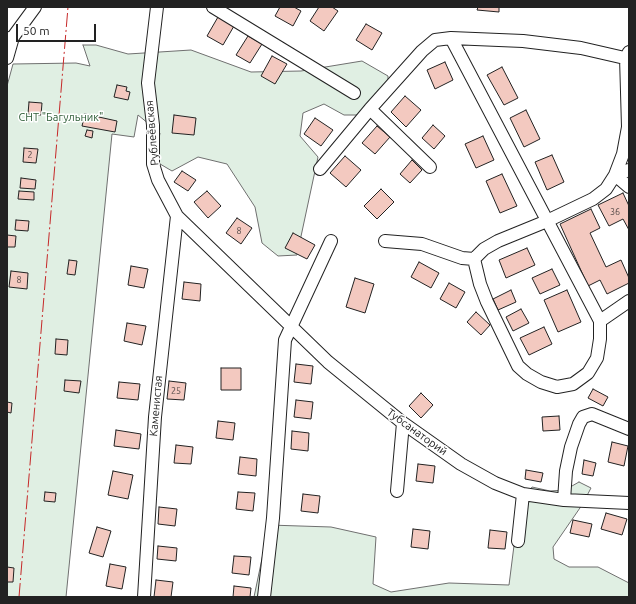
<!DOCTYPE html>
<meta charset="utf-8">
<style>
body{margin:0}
#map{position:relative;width:636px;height:604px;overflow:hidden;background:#fff;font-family:Ubuntu,sans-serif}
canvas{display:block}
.frame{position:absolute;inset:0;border:8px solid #222;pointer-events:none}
.scale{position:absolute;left:16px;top:24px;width:80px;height:18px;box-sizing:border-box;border:2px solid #222;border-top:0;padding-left:5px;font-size:12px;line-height:14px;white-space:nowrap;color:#222;-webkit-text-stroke:3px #fff;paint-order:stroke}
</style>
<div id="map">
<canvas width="636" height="604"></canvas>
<div class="frame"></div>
<div class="scale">50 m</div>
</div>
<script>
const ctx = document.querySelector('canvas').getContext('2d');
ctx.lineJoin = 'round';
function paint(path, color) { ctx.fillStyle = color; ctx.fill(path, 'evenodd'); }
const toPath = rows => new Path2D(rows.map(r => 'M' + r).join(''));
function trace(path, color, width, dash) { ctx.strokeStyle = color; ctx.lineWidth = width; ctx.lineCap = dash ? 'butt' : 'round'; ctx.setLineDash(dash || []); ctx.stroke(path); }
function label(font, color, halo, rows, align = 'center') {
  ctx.font = font + ' Ubuntu,sans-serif'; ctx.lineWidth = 3; ctx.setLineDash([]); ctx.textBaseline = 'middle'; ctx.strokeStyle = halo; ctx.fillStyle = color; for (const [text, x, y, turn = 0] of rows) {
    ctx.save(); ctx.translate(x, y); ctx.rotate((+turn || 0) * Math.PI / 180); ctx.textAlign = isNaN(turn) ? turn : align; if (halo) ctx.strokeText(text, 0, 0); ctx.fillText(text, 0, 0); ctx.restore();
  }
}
const green = toPath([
 [83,45,96,45,128,54,191,50,251,72,301,71,362,61,388,76,388,93,372,115,344,115,324,104,303,113,300,136,318,157,297,255,278,256,262,243,255,207,227,164,198,157,172,171,155,161,160,133,138,115,134,137,112,134,66,597,7,597,7,86,13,64,76,63,90,66,83,45],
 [579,482,591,488,582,505,553,547,554,559,569,567,598,567,629,583,629,597,254,597,269,525,331,527,376,537,373,584,391,592,449,583,509,585,519,506,532,487,550,491,565,490,579,482]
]);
paint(green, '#e0efe3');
trace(green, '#6f6f6f', 1);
const building = toPath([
 [280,7,294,7,301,11,293,26,275,16,280,7],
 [319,7,332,7,338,11,324,31,310,21,319,7],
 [478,7,499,7,499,12,477,10,478,7],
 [218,17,234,26,223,45,207,36,218,17],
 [366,24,382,33,372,50,356,40,366,24],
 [248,36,262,44,250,63,236,55,248,36],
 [272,56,287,64,275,84,261,76,272,56],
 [445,62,453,80,435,89,427,70,445,62],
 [502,67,518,98,504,105,487,75,502,67],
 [117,85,127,87,126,91,130,92,128,100,114,97,117,85],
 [405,96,421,110,406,127,391,112,405,96],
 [29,102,42,103,41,115,28,114,29,102],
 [526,110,540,139,524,147,510,118,526,110],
 [85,114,117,121,115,132,82,126,85,114],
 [174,115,196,118,194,135,172,133,174,115],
 [315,118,333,130,321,146,304,134,315,118],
 [433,125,445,136,434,149,422,138,433,125],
 [377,126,390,137,375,154,362,143,377,126],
 [87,130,93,131,92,138,85,136,87,130],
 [483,136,494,160,476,168,465,144,483,136],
 [24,148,38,149,36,163,23,162,24,148],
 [552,155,564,182,547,190,535,162,552,155],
 [345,156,361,170,346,187,330,173,345,156],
 [412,160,422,170,410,183,400,174,412,160],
 [182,171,196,180,188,191,174,182,182,171],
 [502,174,517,206,500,213,486,181,502,174],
 [21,178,36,180,35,189,20,188,21,178],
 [381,189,394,202,377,219,364,206,381,189],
 [19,191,34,192,34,200,18,199,19,191],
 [207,191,221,206,208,218,194,202,207,191],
 [623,193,629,206,629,230,623,219,609,226,598,205,623,193],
 [591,209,600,228,590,233,606,267,621,260,629,278,629,283,607,294,600,280,588,286,560,224,591,209],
 [237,218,252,228,241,244,226,233,237,218],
 [16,220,29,221,28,231,15,230,16,220],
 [293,233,315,245,307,259,285,248,293,233],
 [7,235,16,236,15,247,7,247,7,235],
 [527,248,535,265,506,278,499,260,527,248],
 [69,260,77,261,75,275,67,274,69,260],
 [419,262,439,273,431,288,411,277,419,262],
 [131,266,148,269,144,288,128,285,131,266],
 [552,269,560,285,540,294,532,278,552,269],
 [11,271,28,273,27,289,9,287,11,271],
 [355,278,374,284,365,313,346,307,355,278],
 [184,282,201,284,200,301,182,299,184,282],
 [449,283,465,292,456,308,440,299,449,283],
 [511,290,516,302,498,310,493,299,511,290],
 [567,290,581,322,558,332,544,300,567,290],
 [521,309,529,323,513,331,506,317,521,309],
 [476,312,490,325,481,335,467,322,476,312],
 [127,323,146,326,142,345,124,341,127,323],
 [544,327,552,344,529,355,520,338,544,327],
 [56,339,68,340,67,355,55,354,56,339],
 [296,364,313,366,311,384,294,382,296,364],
 [221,368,241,368,241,390,221,390,221,368],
 [65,380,81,381,79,393,64,391,65,380],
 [169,381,186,383,184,400,167,399,169,381],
 [119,382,140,384,138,400,117,398,119,382],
 [593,389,608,397,603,406,588,398,593,389],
 [421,393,433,405,421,418,409,406,421,393],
 [296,400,313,402,311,419,294,417,296,400],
 [7,402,12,403,11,413,7,412,7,402],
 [559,416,560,430,543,431,542,417,559,416],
 [218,421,235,423,233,440,216,438,218,421],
 [116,430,141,434,139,449,114,446,116,430],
 [292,431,309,433,308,451,291,449,292,431],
 [612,442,628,446,624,466,608,462,612,442],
 [176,445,193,447,191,464,174,463,176,445],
 [240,457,257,459,256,476,238,474,240,457],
 [584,460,596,463,593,476,582,474,584,460],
 [418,464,435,466,433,483,416,481,418,464],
 [526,470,543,473,541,482,525,479,526,470],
 [113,471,133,475,128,499,108,495,113,471],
 [45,492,56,493,55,502,44,501,45,492],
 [238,492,255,493,253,511,236,509,238,492],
 [303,494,320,496,318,513,301,511,303,494],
 [159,507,177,509,175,526,158,524,159,507],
 [606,513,627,519,622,535,601,529,606,513],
 [573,520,592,524,589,537,570,533,573,520],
 [97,527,111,531,103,557,89,553,97,527],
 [413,529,430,531,428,549,411,547,413,529],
 [490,530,507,532,505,549,488,548,490,530],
 [158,546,177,548,176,561,157,559,158,546],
 [234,556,251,557,249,575,232,573,234,556],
 [110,564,126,567,122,589,106,586,110,564],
 [7,567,14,568,13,582,7,582,7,567],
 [156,580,173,582,171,597,154,597,156,580],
 [234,586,251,588,250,597,233,597,234,586]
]);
paint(building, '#f3c9c0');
trace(building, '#222', 1);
const minor = toPath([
 [157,7,148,83,153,125,153,164,158,180,177,216,328,362,403,423,461,464,495,483,523,494,564,500,629,503],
 [213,7,354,93],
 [7,39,13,37,35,7],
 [7,58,13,37],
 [370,109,430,167],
 [320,169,370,109,422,51,435,40,451,38,523,41,581,48,629,59],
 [615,175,629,187],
 [615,175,629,170],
 [385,241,422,244,462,258,474,259,480,284,487,302,518,366,527,374,541,382,557,387,573,384,588,373,597,358,600,339,600,321,451,38],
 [474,259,484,249,498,241,547,221,593,199,606,189,615,175,623,154,628,127,626,57,629,52],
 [600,321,629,301],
 [397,491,403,423],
 [564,500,566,471,571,447,579,424,583,417,592,414,629,429],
 [518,541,523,494],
 [144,597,155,417,177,216],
 [264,597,273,518,285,340,331,241]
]);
trace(minor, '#222', 14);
trace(minor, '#fff', 12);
trace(toPath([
 [19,597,68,7]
]), '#c62828', 1, [14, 3, 2, 3]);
label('9px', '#564c4a', null, [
 ["2",30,155],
 ["36",615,212],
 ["8",239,231],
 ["8",19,280],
 ["25",176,391]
]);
label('11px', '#2f5e38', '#fff', [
 ["СНТ \"Багульник\"",61,117]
]);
label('11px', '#222', '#fff', [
 ["Рублеёвская",152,133,-95],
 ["Каменистая",156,406,-85],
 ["Тубсанаторий",417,432,36]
]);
</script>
